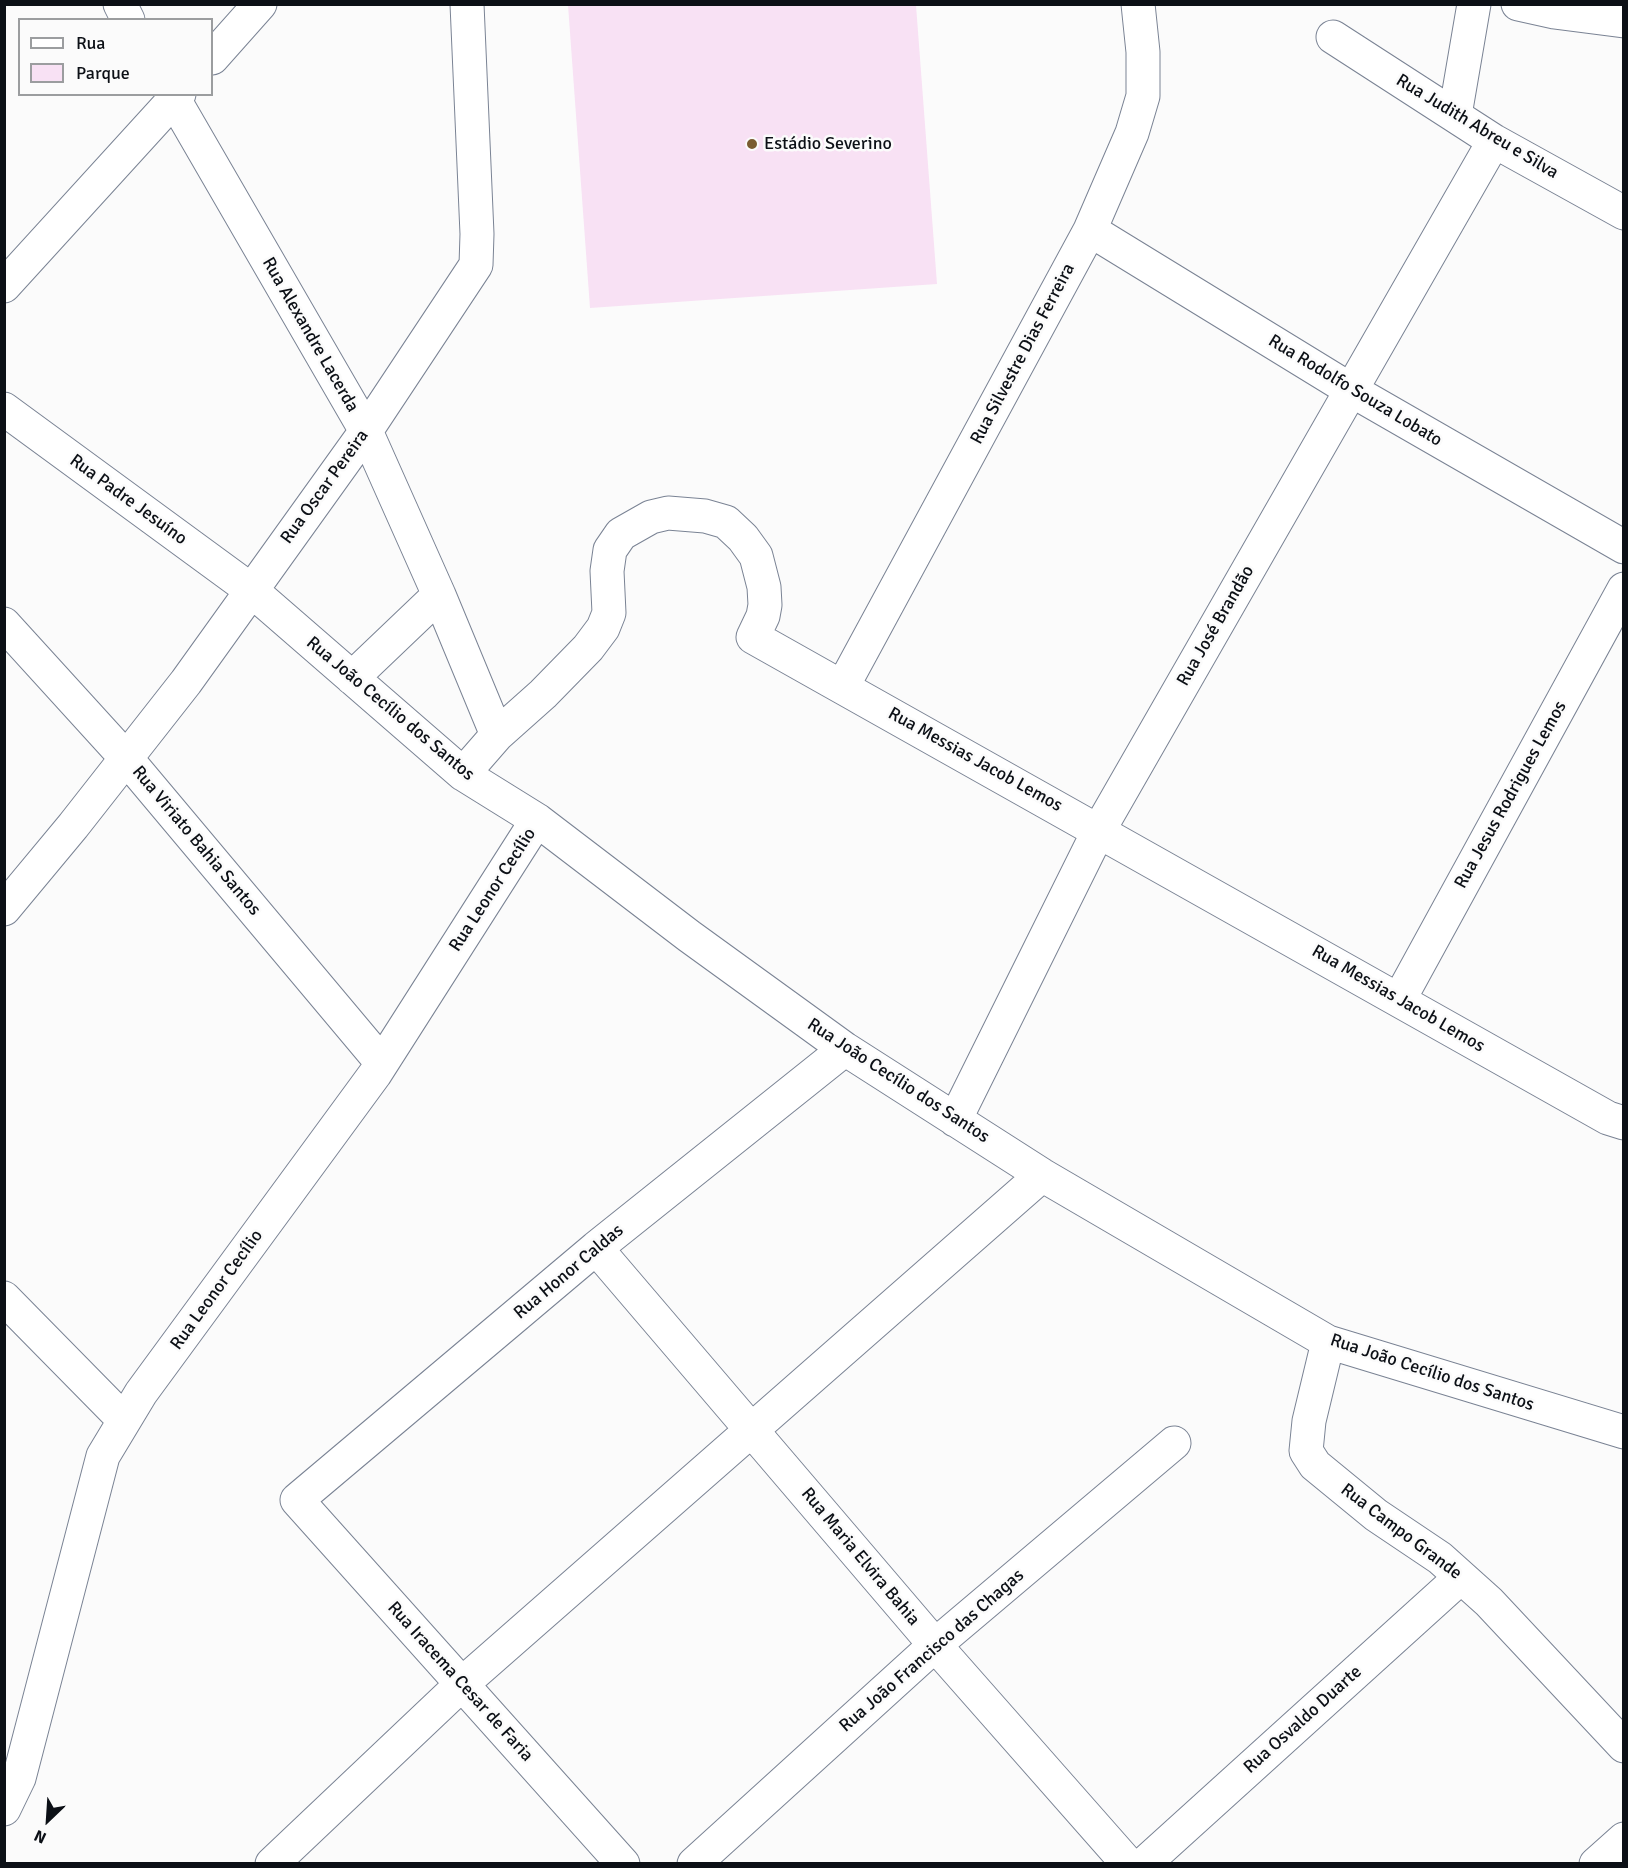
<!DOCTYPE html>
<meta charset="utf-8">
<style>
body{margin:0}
#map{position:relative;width:1628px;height:1868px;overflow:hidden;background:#fbfbfb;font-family:Signika,sans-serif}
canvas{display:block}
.frame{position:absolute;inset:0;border:6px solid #0c1016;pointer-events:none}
.legend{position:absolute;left:18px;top:18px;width:195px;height:78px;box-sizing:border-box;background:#fbfbfb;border:2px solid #9b9d9f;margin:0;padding:8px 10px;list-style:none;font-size:18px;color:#0c1016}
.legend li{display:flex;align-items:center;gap:12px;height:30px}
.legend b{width:30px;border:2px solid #9b9d9f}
.north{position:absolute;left:18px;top:1790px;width:60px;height:60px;-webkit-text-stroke:4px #fbfbfb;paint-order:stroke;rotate:205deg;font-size:16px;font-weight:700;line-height:24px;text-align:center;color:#0c1016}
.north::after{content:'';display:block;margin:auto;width:21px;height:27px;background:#0c1016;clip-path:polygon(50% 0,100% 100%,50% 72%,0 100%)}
</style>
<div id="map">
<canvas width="1628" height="1868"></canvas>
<div class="frame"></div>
<ul class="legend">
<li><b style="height:8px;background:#fff"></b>Rua</li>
<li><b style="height:16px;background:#f8e1f4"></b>Parque</li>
</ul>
<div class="north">N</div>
</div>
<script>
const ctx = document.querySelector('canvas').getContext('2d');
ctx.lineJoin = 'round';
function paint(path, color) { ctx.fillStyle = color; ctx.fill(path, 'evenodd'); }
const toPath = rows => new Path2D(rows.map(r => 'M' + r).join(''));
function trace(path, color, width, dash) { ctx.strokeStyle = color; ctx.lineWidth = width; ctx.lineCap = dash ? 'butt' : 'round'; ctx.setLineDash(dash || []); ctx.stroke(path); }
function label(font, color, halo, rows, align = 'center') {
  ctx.font = font + ' Signika,sans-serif'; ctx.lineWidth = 5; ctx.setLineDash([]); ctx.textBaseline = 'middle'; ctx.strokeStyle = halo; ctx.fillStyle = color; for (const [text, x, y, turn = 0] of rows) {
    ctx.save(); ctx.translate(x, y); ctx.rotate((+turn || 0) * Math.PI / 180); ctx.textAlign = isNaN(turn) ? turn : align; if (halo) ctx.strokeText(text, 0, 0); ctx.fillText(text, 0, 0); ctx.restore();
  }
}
paint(toPath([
 [568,5,916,5,937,284,590,308]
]), '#f8e1f4');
const minor = toPath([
 [120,4,128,20],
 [1518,4,1554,12,1624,21],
 [1333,37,1494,141,1624,213],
 [212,58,260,4],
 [171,94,366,431,439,595,497,735,463,774],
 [1455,115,1474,4],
 [1090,230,1351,390,1624,547],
 [4,286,179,94],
 [4,409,251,590,463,774,537,820,689,936,845,1049,1042,1175,1328,1342,1624,1432],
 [4,624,126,758,382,1063],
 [352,678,439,595],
 [843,686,1090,230,1132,133,1143,96,1143,52,1138,4],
 [497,735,543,694,588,648,603,628,609,613,607,571,610,550,621,534,651,517,668,513,705,516,726,522,743,538,756,556,764,587,765,605,763,616,753,637,1608,1118,1624,1123],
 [4,909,73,826,186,682,366,431,476,265,477,234,467,4],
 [1399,1000,1624,589],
 [955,1120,1099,830,1494,141],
 [596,1248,935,1645,1128,1864],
 [4,1298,124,1420],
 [1328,1342,1309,1421,1306,1451,1315,1465,1376,1515,1440,1558,1489,1602,1624,1746],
 [4,1809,19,1778,103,1456,141,1393,375,1074,537,820],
 [272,1864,462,1684,1042,1175],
 [623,1864,297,1500,596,1248,845,1049],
 [694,1864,935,1645,1174,1443],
 [1144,1864,1461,1577],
 [1596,1864,1624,1839]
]);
trace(minor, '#7a8394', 35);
trace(minor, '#fff', 33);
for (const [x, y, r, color] of [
 [752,144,6,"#7a5c30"]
]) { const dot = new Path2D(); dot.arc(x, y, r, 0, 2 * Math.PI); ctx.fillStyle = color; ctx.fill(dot); trace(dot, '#fbfbfb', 2); }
label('18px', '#0c1016', '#fbfbfb', [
 ["Rua Judith Abreu e Silva",1477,127,31],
 ["Rua Alexandre Lacerda",310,335,60],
 ["Rua Silvestre Dias Ferreira",1023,354,-62],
 ["Rua Rodolfo Souza Lobato",1355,391,31],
 ["Rua Oscar Pereira",325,487,-54],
 ["Rua Padre Jesuíno",128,500,36],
 ["Rua José Brandão",1216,626,-60],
 ["Rua João Cecílio dos Santos",390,709,40],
 ["Rua Messias Jacob Lemos",975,760,29],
 ["Rua Jesus Rodrigues Lemos",1511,795,-61],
 ["Rua Viriato Bahia Santos",196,841,50],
 ["Rua Leonor Cecílio",493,890,-57],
 ["Rua Messias Jacob Lemos",1398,999,30],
 ["Rua João Cecílio dos Santos",898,1081,33],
 ["Rua Honor Caldas",569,1272,-40],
 ["Rua Leonor Cecílio",217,1290,-54],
 ["Rua João Cecílio dos Santos",1432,1373,18],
 ["Rua Campo Grande",1401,1532,37],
 ["Rua Maria Elvira Bahia",860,1557,50],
 ["Rua João Francisco das Chagas",932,1651,-41],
 ["Rua Iracema Cesar de Faria",460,1682,48],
 ["Rua Osvaldo Duarte",1303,1720,-42]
]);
label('18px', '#0c1016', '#fbfbfb', [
 ["Estádio Severino",764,144]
], 'left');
</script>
